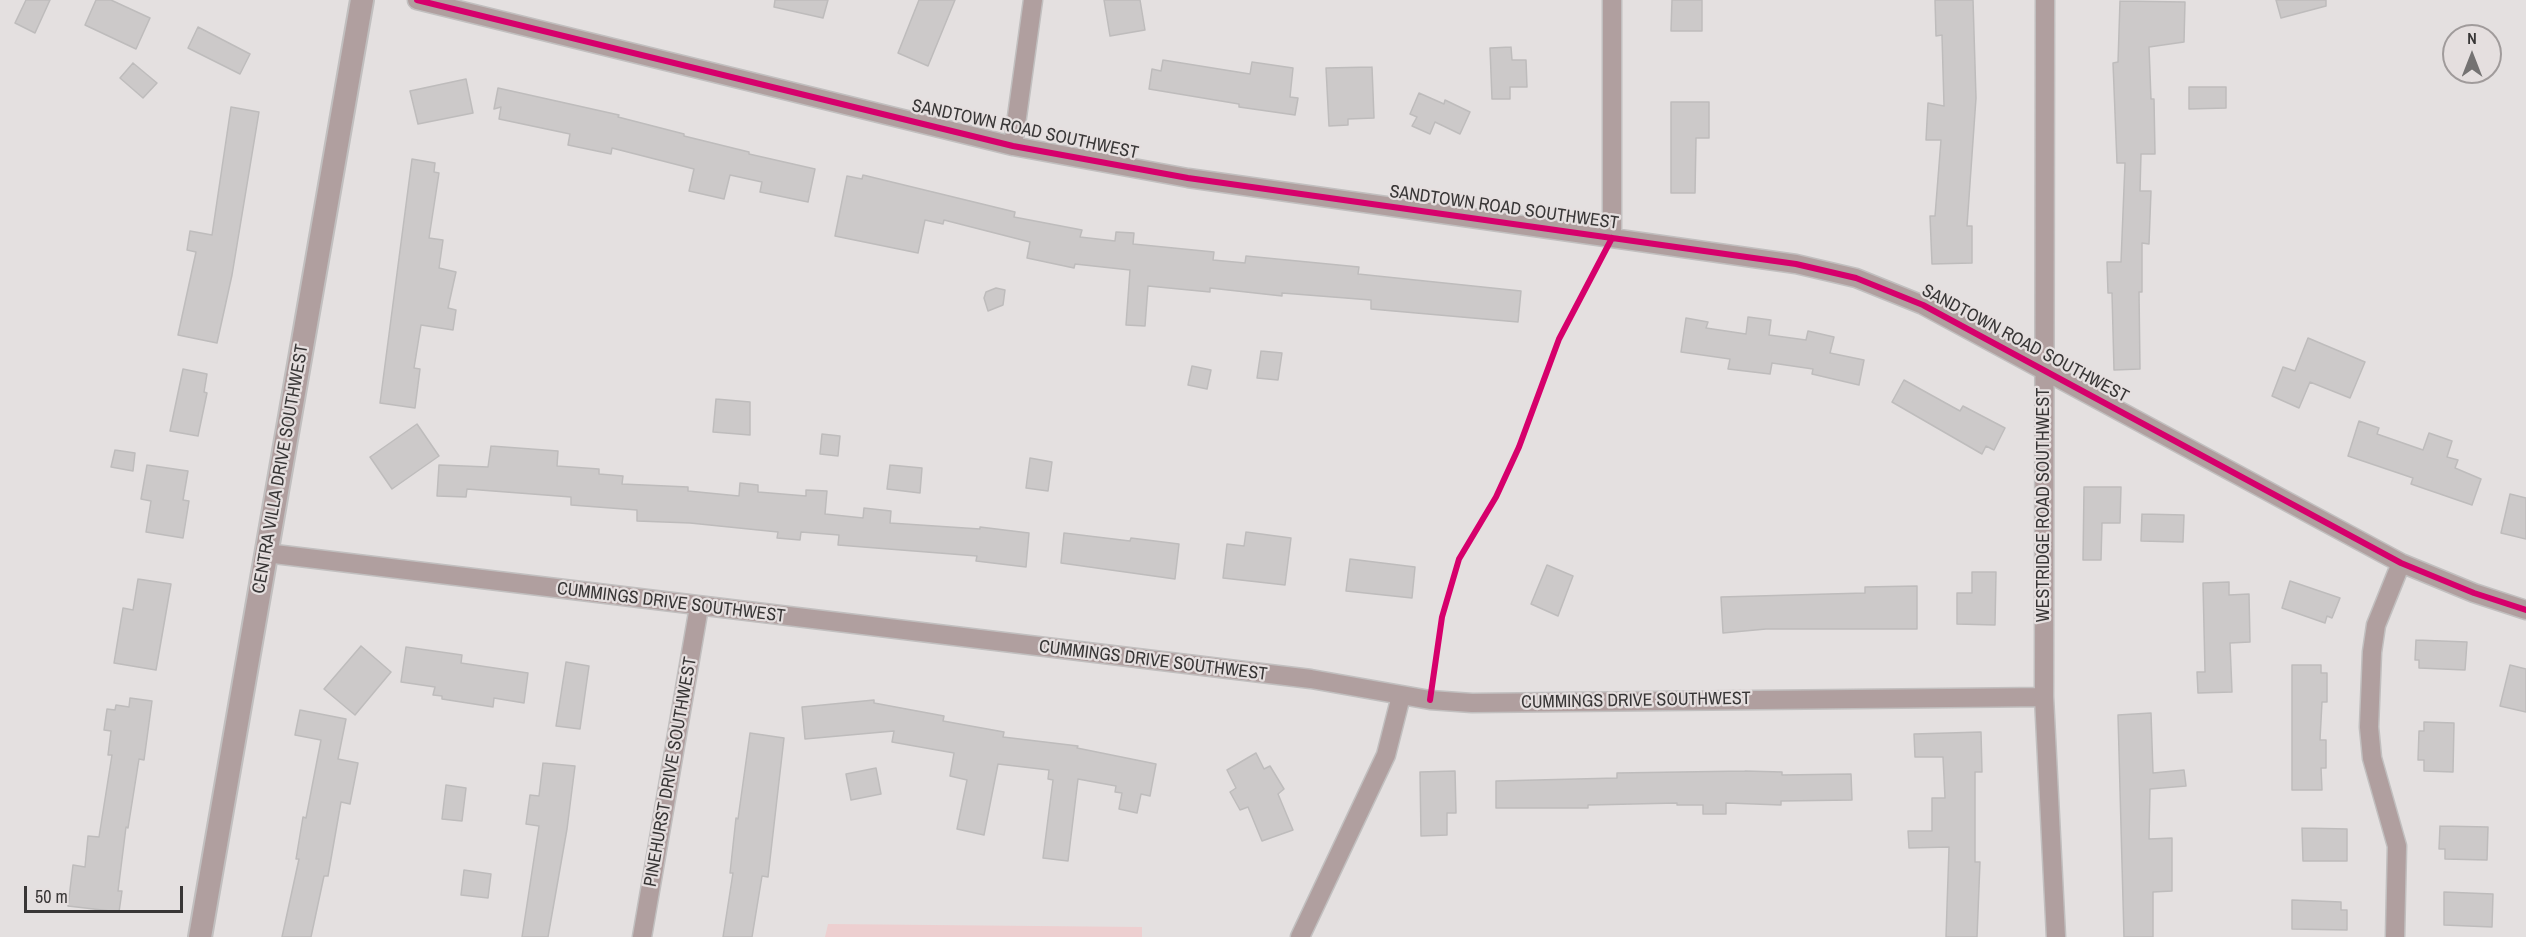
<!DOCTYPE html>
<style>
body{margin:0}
#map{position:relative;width:2526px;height:937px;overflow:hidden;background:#e4e0e0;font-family:"Archivo Narrow",sans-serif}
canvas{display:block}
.north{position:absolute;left:2442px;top:24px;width:60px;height:60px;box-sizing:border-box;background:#e5dfdf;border:2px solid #a09b9b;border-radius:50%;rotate:0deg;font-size:16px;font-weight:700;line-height:24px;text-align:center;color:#383636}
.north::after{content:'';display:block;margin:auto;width:21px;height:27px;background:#747272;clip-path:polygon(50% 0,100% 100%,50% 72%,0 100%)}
.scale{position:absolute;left:24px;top:886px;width:159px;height:27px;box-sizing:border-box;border:3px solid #383636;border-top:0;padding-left:8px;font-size:18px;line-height:21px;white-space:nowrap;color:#383636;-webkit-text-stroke:4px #e5dfdf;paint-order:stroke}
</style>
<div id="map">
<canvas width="2526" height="937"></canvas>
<div class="north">N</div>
<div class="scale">50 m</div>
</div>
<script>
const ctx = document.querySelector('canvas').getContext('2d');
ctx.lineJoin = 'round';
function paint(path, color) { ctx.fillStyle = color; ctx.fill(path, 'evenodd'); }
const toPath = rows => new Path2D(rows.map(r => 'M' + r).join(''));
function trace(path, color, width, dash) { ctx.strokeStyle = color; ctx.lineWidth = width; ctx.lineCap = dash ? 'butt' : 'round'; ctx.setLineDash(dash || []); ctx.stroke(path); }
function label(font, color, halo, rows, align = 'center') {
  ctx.font = font + ' "Archivo Narrow",sans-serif'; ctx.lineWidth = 4.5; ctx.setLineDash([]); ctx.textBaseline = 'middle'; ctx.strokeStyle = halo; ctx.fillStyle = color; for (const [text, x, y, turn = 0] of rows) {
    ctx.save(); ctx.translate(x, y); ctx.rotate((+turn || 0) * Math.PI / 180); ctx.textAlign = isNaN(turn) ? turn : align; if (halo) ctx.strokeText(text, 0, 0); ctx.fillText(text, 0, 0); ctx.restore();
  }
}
paint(toPath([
 [828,924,1142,927,1142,937,825,937]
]), '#edcfd0');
const building = toPath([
 [26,0,50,0,35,33,15,23,26,0],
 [96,0,111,0,150,18,136,49,85,25,96,0],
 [775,0,828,0,823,18,774,7,775,0],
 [919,0,955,0,928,66,898,53,919,0],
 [1104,0,1140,0,1145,30,1110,36,1104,0],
 [1672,0,1702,0,1702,31,1671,31,1672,0],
 [1935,0,1973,0,1976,98,1967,226,1972,226,1972,263,1932,264,1930,216,1935,216,1941,140,1926,140,1928,103,1944,106,1942,35,1936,36,1935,0],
 [2276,0,2326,0,2326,6,2281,18,2276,0],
 [2120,1,2185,2,2184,42,2149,47,2151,99,2154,99,2155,154,2141,154,2140,191,2151,191,2149,244,2142,243,2142,292,2139,292,2140,369,2114,370,2112,293,2108,293,2107,262,2121,262,2125,163,2117,163,2113,63,2118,62,2120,1],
 [198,27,250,54,240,74,188,48,198,27],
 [1511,47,1512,60,1526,60,1527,87,1510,87,1510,99,1492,99,1490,48,1511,47],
 [1163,60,1250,74,1252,62,1293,68,1290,97,1298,98,1295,115,1239,107,1239,104,1149,89,1152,69,1161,71,1163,60],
 [133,63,157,83,143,98,120,78,133,63],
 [1372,67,1374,118,1348,119,1348,125,1329,126,1326,68,1372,67],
 [466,79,473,113,418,124,410,91,466,79],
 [2189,87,2226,87,2226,108,2189,109,2189,87],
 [498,88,619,115,618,117,684,134,684,136,749,152,749,154,815,169,808,202,760,192,762,182,730,175,724,199,689,191,694,169,612,148,611,154,568,145,570,134,499,119,501,107,494,109,498,88],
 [1419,93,1444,104,1445,100,1470,112,1460,134,1435,122,1430,134,1412,126,1417,117,1410,114,1419,93],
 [1671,102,1709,102,1709,138,1696,138,1695,193,1671,193,1671,102],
 [231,107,259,112,232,275,217,343,178,335,196,252,187,250,190,231,212,235,231,107],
 [412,159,435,163,434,172,439,173,429,238,443,240,439,268,456,272,448,308,456,310,453,330,421,325,414,368,420,369,415,408,380,403,412,159],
 [863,175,1015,212,1014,217,1082,230,1080,237,1115,241,1116,232,1134,233,1133,244,1214,252,1213,260,1245,263,1246,256,1359,267,1358,274,1521,291,1518,322,1371,309,1371,300,1282,293,1282,296,1210,288,1210,292,1148,286,1145,326,1126,325,1130,270,1075,264,1074,268,1027,258,1030,242,944,220,943,224,925,220,918,253,835,236,847,176,862,179,863,175],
 [996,288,1005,290,1003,305,988,311,984,298,986,292,996,288],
 [1748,317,1771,320,1769,335,1806,340,1808,331,1834,337,1830,353,1864,360,1859,385,1812,374,1813,369,1772,363,1770,374,1728,369,1730,359,1681,352,1686,318,1708,322,1706,328,1746,334,1748,317],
 [2308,338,2365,362,2350,398,2310,382,2299,408,2272,396,2283,367,2295,371,2308,338],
 [1261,351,1282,353,1278,380,1257,378,1261,351],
 [1192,366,1211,370,1207,389,1188,385,1192,366],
 [183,369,207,374,204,392,207,393,198,436,170,431,183,369],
 [1904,380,1960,411,1963,406,2005,428,1994,450,1986,446,1982,454,1892,402,1904,380],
 [716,399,750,402,750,435,713,432,716,399],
 [2359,421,2379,428,2377,434,2423,450,2429,433,2452,441,2447,457,2458,460,2455,468,2481,479,2472,505,2411,484,2413,478,2348,456,2359,421],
 [417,424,439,456,392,489,370,457,417,424],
 [822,434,840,436,838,456,820,454,822,434],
 [491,446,558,451,557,466,599,469,599,474,623,476,622,484,688,487,688,491,739,496,740,483,758,485,758,492,806,496,806,490,827,491,825,514,863,518,864,508,891,511,890,523,980,529,980,527,1029,533,1026,567,976,561,977,556,838,545,839,535,801,532,800,540,777,538,778,532,690,523,637,521,637,510,571,505,571,497,467,489,466,497,437,496,439,465,488,467,491,446],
 [115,450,135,453,133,471,111,467,115,450],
 [1030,458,1052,462,1048,491,1026,488,1030,458],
 [147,465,188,471,183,500,189,501,183,538,146,532,151,501,141,499,147,465],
 [890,465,922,468,920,493,887,489,890,465],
 [2084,487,2121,487,2120,523,2102,523,2101,560,2083,560,2084,487],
 [2510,494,2526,498,2526,539,2501,533,2510,494],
 [2142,514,2184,515,2183,542,2141,541,2142,514],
 [1246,532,1291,538,1285,585,1223,578,1227,544,1244,546,1246,532],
 [1064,533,1130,541,1131,538,1179,544,1175,579,1061,563,1064,533],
 [1350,559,1415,567,1412,598,1346,591,1350,559],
 [1547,565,1573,576,1558,616,1531,604,1547,565],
 [1972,572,1996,572,1995,625,1957,624,1957,593,1972,593,1972,572],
 [138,579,171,584,156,670,114,663,123,608,133,610,138,579],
 [2290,581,2340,598,2332,618,2327,616,2325,623,2282,608,2290,581],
 [2229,582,2229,595,2249,594,2250,642,2230,643,2232,692,2198,693,2197,672,2205,672,2203,583,2229,582],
 [1917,586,1917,629,1766,629,1723,633,1721,597,1865,593,1865,587,1917,586],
 [2416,640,2467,642,2465,670,2419,668,2419,660,2415,660,2416,640],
 [361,646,391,672,355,715,324,689,361,646],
 [406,647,462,655,461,663,528,673,524,703,494,698,493,707,442,699,442,696,433,695,435,687,401,682,406,647],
 [566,662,589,666,580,729,556,726,566,662],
 [2292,665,2321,665,2321,673,2327,673,2327,702,2322,702,2320,740,2326,740,2326,768,2321,768,2322,790,2292,790,2292,665],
 [2510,665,2526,669,2526,712,2500,706,2510,665],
 [130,698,152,701,144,760,139,759,128,828,126,827,118,891,122,891,119,912,68,906,73,865,85,867,88,836,99,837,112,755,108,755,111,731,104,730,107,709,115,710,116,705,129,707,130,698],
 [874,700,874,703,944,716,943,721,1004,732,1003,737,1078,746,1077,748,1156,764,1150,796,1141,794,1137,813,1119,809,1122,793,1115,792,1116,786,1078,779,1068,861,1043,858,1053,780,1048,779,1049,770,998,764,984,835,957,829,967,780,950,776,954,753,892,742,894,731,805,739,802,707,874,700],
 [300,710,346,719,338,759,358,763,350,804,341,802,328,876,324,876,311,937,282,937,299,859,296,859,303,817,306,818,321,740,295,735,300,710],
 [2151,713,2153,773,2184,770,2186,786,2150,789,2149,839,2172,838,2172,891,2153,892,2153,937,2124,937,2118,715,2151,713],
 [2424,722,2454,723,2453,772,2424,771,2424,760,2418,760,2419,731,2424,731,2424,722],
 [1981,732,1982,772,1975,772,1975,862,1980,862,1977,937,1946,937,1949,847,1909,848,1908,831,1932,831,1932,798,1945,798,1943,757,1915,757,1914,734,1981,732],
 [750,733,784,738,768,877,762,876,752,937,723,937,733,873,730,873,736,818,738,819,750,733],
 [1256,753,1264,769,1270,766,1284,789,1278,794,1293,830,1262,841,1248,807,1240,810,1230,792,1236,788,1227,770,1256,753],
 [543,763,575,766,567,829,548,937,522,937,539,826,526,824,530,795,539,796,543,763],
 [876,768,881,794,851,800,846,774,876,768],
 [1455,771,1456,813,1447,813,1447,835,1421,836,1420,772,1455,771],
 [1745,771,1782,772,1782,775,1851,774,1852,800,1781,801,1781,805,1726,803,1726,814,1703,814,1703,805,1677,805,1677,803,1588,805,1588,808,1496,808,1496,781,1617,778,1617,773,1745,771],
 [446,785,466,788,462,821,442,819,446,785],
 [2440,826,2488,827,2487,860,2445,859,2445,849,2439,849,2440,826],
 [2302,828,2347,829,2347,861,2303,861,2302,828],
 [464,870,491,874,488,898,461,895,464,870],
 [2444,892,2493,894,2492,927,2444,925,2444,892],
 [2292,900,2341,902,2341,910,2347,910,2347,930,2292,929,2292,900]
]);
paint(building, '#ccc9c9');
trace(building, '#bebcbc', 1.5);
const minor = toPath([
 [417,0,1013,146,1188,178,1796,264,1856,278,1923,305,2401,563,2474,593,2526,610],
 [2045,0,2044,697,2056,937],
 [1013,146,1033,0],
 [1612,238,1612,0],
 [266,553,1311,679,1430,700,1472,703,2044,697],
 [642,937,699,607],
 [1300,937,1386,755,1401,696],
 [2395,937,2397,846,2372,758,2369,727,2372,652,2376,625,2401,563]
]);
const tertiary = toPath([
 [200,937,362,0]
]);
trace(minor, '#c1bfbf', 21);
trace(tertiary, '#c1bfbf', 26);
trace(minor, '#b09f9f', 18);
trace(tertiary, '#b09f9f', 22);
trace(toPath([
 [417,0,1013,146,1188,178,1796,264,1856,278,1923,305,2401,563,2474,593,2526,610],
 [1430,700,1442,617,1459,559,1496,497,1519,447,1559,339,1612,238]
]), '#d6006c', 6);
label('18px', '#383636', '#e5dfdf', [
 ["SANDTOWN ROAD SOUTHWEST",1025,130,12],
 ["SANDTOWN ROAD SOUTHWEST",1504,208,8],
 ["SANDTOWN ROAD SOUTHWEST",2025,344,28],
 ["CENTRA VILLA DRIVE SOUTHWEST",281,469,-80],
 ["WESTRIDGE ROAD SOUTHWEST",2044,505,-90],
 ["CUMMINGS DRIVE SOUTHWEST",671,603,7],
 ["CUMMINGS DRIVE SOUTHWEST",1153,661,7],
 ["CUMMINGS DRIVE SOUTHWEST",1636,701,-1],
 ["PINEHURST DRIVE SOUTHWEST",671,772,-80]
]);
</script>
